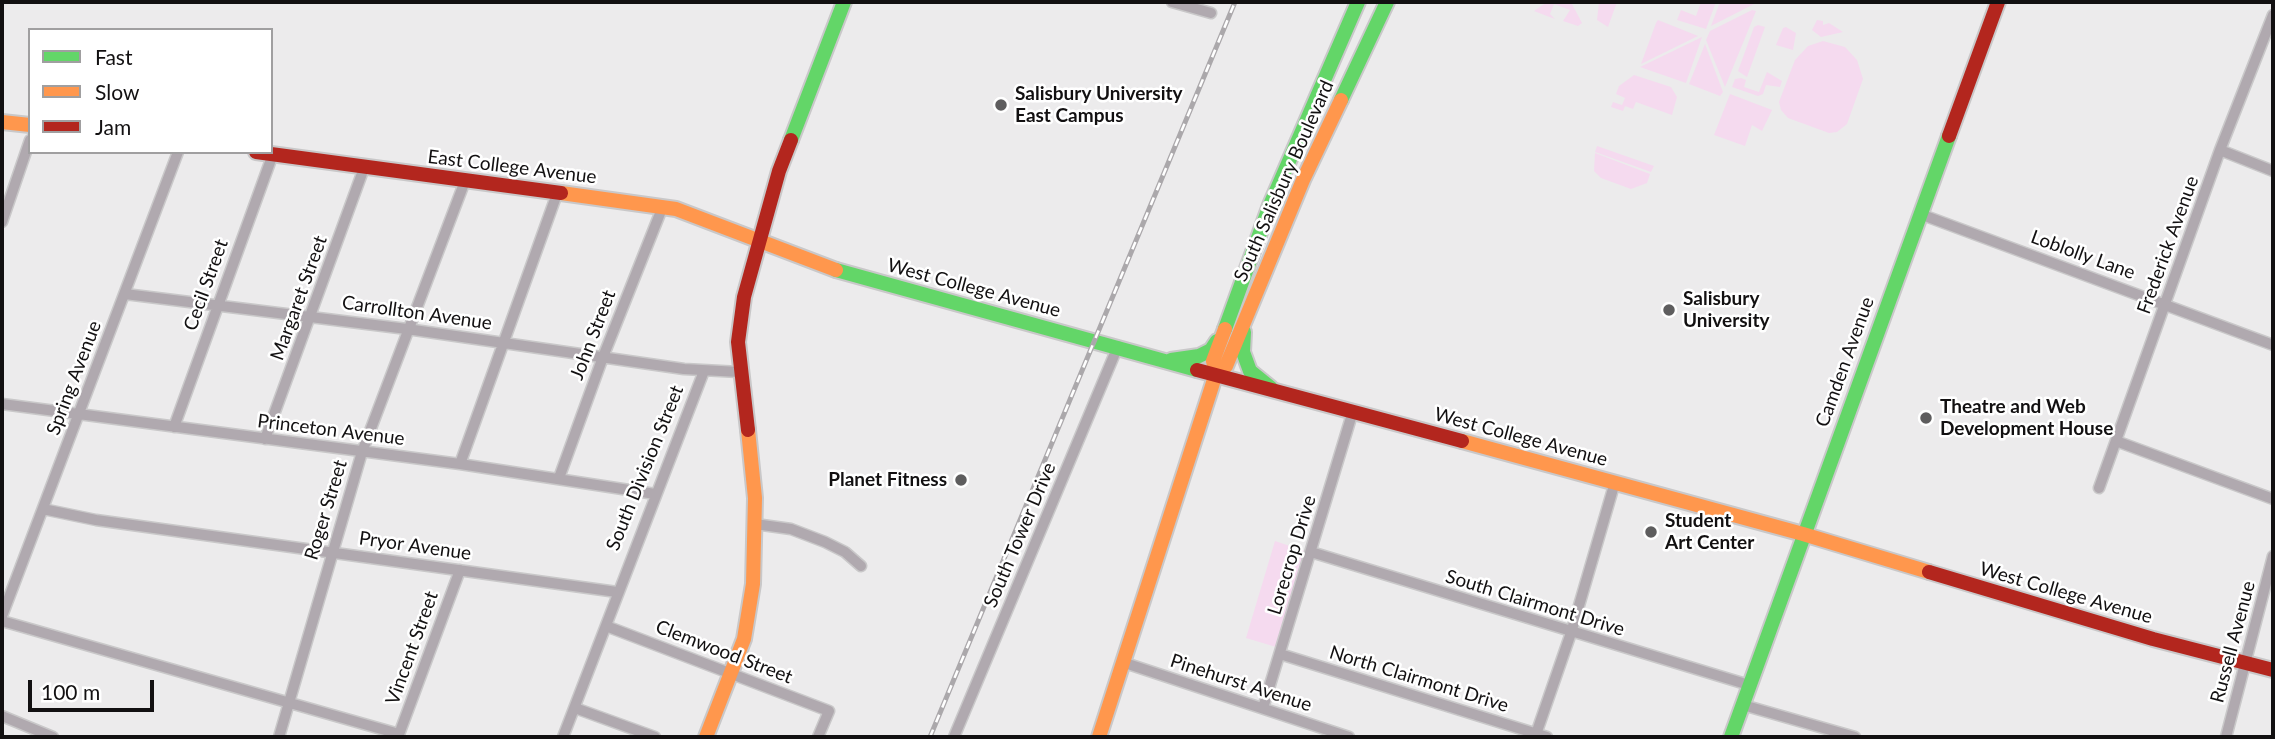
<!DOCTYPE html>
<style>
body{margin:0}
#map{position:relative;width:2275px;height:739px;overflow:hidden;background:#ecebec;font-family:Lato,sans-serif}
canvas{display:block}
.frame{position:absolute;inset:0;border:4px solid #121011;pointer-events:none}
.legend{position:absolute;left:28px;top:28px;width:245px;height:126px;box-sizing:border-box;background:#fff;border:2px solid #a09fa0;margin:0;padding:9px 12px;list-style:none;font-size:21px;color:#121011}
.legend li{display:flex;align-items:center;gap:14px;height:35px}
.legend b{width:35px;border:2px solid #a09fa0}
.scale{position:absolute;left:28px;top:680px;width:126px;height:32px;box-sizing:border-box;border:4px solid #121011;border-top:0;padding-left:9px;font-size:21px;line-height:24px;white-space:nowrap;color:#121011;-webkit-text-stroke:5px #fff;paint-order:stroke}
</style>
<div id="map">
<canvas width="2275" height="739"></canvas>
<div class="frame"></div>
<ul class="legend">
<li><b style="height:9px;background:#63d668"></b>Fast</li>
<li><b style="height:9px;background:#ff974d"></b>Slow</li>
<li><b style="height:9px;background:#b3261e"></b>Jam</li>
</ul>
<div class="scale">100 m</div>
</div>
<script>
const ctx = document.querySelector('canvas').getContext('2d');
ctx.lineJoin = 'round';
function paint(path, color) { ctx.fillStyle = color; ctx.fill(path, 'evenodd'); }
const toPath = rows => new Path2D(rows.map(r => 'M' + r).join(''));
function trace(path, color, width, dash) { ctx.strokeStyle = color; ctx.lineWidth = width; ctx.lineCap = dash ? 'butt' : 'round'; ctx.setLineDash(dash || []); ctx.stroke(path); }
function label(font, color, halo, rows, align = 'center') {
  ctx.font = font + ' Lato,sans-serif'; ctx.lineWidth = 5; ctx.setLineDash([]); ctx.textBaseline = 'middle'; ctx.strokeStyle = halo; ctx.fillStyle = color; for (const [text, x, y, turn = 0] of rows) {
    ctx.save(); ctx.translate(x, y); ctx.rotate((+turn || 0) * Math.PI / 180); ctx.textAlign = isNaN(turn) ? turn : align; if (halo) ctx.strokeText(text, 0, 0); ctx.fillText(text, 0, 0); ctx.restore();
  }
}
paint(toPath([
 [1547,2,1571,2,1582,23,1578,26,1563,21,1570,10,1554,4,1550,14,1555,19,1534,11],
 [1599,2,1617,2,1608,27,1597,20],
 [1701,2,1716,2,1706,29,1677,20,1681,10,1696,16],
 [1720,2,1758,2,1711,26],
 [1752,10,1756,11,1725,87,1706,40,1710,31],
 [1658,20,1698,36,1641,64,1656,23],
 [1817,20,1823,21,1823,25,1829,23,1843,32,1821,37,1812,30],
 [1758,25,1765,27,1747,77,1738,71,1754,27],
 [1786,27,1796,33,1793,50,1776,45,1783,28],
 [1702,37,1686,83,1640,67],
 [1823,41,1845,47,1857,60,1863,79,1847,124,1837,132,1829,133,1788,118,1781,110,1779,102,1795,60,1808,46],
 [1705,44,1723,92,1720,96,1689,84],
 [1767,72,1782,81,1780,87,1766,85,1763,94,1758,96,1732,87,1735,79,1741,78,1746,80,1744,87,1759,92],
 [1634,75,1671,87,1677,97,1672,115,1636,102,1633,109,1625,106,1623,111,1611,107,1613,102,1622,105,1625,98,1616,94,1619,86],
 [1730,94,1772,110,1762,131,1752,125,1745,146,1714,135],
 [1597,146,1654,166,1651,172,1595,152],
 [1595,153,1650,174,1647,183,1631,189,1601,178,1594,171],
 [1275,541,1305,551,1276,647,1246,638]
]), '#f5daef');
const street = toPath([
 [1172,2,1211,13],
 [2220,150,2273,171],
 [1920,214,2273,345],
 [2,222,30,140],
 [125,294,407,329,684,369,739,372],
 [2,404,460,464,655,494],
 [174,427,273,154],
 [265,439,364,168],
 [2116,441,2273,499],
 [460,464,558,191],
 [559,478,603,357,663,206],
 [2099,488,2220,150,2273,15],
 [43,509,96,520,617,592],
 [755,524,791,529,825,542,845,552,861,566],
 [1311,552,1749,685],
 [2,616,178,152],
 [2,621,399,734],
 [606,626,829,711,818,737],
 [1280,654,1547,737],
 [1122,662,1349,737],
 [1743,705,1855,737],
 [575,708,655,737],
 [1263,708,1353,411],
 [2,716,53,737],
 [279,737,362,452,465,181],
 [398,737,460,570],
 [563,737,704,371],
 [954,737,1118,346],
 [1535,737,1571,633,1615,482],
 [2226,737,2273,556]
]);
const fast = toPath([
 [1341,100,1387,2],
 [791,140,844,2],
 [836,270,1197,370],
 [1225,329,1270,205,1358,2],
 [1244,332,1243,352,1250,371,1271,388],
 [1171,360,1199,356,1211,350,1217,341],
 [1731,737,1949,136]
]);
const slow = toPath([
 [2,122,30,125],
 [561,193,676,209,836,270],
 [1216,373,1226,366,1303,180,1341,100],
 [1462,441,1803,534,1929,572],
 [706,737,744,639,753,584,755,498,748,430],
 [1099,737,1212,386,1216,373,1213,361,1225,329]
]);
const jam = toPath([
 [1949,136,1998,2],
 [256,152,561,193],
 [1197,370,1462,441],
 [748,430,738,342,744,297,779,171,791,140],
 [1929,572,2153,639,2273,670]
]);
trace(street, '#c9c8c9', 13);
trace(fast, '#c9c8c9', 18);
trace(slow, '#c9c8c9', 18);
trace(jam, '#c9c8c9', 18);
trace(street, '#b0a9af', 10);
trace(fast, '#63d668', 14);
trace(slow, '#ff974d', 14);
trace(jam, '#b3261e', 14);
const rail = toPath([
 [930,737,1235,2]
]);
trace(rail, '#aba8ab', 5);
trace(rail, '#fff', 2.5, [8]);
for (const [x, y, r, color] of [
 [1001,105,7,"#5e5d5e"],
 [1669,310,7,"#5e5d5e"],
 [1926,418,7,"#5e5d5e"],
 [961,480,7,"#5e5d5e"],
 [1651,532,7,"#5e5d5e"]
]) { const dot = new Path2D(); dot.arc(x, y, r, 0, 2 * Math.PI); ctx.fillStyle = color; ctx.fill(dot); trace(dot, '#fff', 2.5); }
label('bold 19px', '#121011', '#fff', [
 ["Salisbury University",1015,94],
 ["East Campus",1015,116],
 ["Salisbury",1683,299],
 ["University",1683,321],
 ["Theatre and Web",1940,407],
 ["Development House",1940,429],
 ["Planet Fitness",947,480,"right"],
 ["Student",1665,521],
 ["Art Center",1665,543]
], 'left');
label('19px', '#121011', '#fff', [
 ["East College Avenue",512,167,7],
 ["South Salisbury Boulevard",1284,181,-66],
 ["Frederick Avenue",2168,245,-70],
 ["Loblolly Lane",2083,255,20],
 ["Cecil Street",206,285,-70],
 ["West College Avenue",974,288,15],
 ["Margaret Street",299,298,-70],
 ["Carrollton Avenue",417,313,8],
 ["John Street",593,335,-69],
 ["Camden Avenue",1845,362,-70],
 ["Spring Avenue",74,378,-69],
 ["Princeton Avenue",331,430,7],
 ["West College Avenue",1521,437,15],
 ["South Division Street",645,468,-68],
 ["Roger Street",326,510,-73],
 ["South Tower Drive",1020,535,-67],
 ["Pryor Avenue",415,546,8],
 ["Lorecrop Drive",1292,555,-73],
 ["West College Avenue",2066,593,16],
 ["South Clairmont Drive",1535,603,17],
 ["Russell Avenue",2233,642,-75],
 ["Vincent Street",412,648,-70],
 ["Clemwood Street",724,652,21],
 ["North Clairmont Drive",1419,679,17],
 ["Pinehurst Avenue",1241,683,18]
]);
</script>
